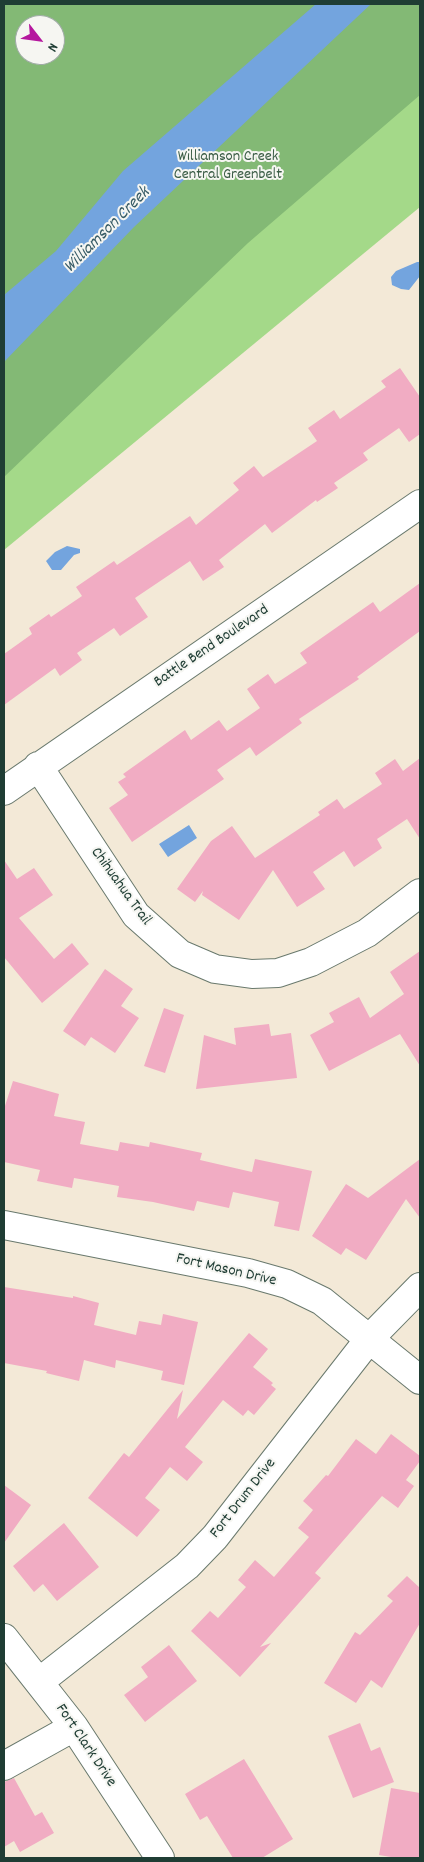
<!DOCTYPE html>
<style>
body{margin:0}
#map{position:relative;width:424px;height:1862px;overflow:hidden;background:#f3e9d7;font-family:Dekko,sans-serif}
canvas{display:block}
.frame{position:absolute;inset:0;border:5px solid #1f3d34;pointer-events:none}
.north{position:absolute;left:15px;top:15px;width:50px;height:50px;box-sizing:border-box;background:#f6f6f2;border:1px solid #a0aca6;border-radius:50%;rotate:120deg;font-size:14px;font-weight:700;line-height:20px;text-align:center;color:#1f3d34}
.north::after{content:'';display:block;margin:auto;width:18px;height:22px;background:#b5179e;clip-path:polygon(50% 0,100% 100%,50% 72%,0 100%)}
</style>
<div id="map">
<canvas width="424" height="1862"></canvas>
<div class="frame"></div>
<div class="north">N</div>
</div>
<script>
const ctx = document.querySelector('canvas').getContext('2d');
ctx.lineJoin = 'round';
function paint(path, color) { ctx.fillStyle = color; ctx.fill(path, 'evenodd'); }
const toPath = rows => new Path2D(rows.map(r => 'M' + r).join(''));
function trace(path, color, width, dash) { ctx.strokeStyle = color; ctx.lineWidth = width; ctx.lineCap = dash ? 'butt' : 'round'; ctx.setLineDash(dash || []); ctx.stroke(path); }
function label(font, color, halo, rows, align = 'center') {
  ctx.font = font + ' Dekko,sans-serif'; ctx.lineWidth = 4; ctx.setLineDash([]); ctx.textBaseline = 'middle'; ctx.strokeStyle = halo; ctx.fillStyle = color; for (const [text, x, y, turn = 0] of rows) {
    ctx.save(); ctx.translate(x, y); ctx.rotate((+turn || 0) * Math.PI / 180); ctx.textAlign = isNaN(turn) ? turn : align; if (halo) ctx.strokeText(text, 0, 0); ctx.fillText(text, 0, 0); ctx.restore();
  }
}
paint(toPath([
 [420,4,420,207,4,550,4,174]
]), '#a4d989');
paint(toPath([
 [4,4,420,4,420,95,248,243,4,477],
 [25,25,55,25,55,55,25,55]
]), '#83b975');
paint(toPath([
 [316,4,371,4,134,227,4,362,4,295,56,251,123,171],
 [417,262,420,262,420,276,409,290,401,289,392,285,391,277,396,271],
 [67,546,80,549,80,553,74,555,61,570,52,570,46,561,55,552],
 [189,825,197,838,168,857,159,844]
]), '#73a4de');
paint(toPath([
 [400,368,420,397,420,434,409,442,399,428,363,453,368,460,334,483,338,488,317,502,316,500,272,533,265,524,219,560,224,567,203,581,190,561,135,598,148,617,120,636,114,628,77,653,82,660,60,676,55,668,4,705,4,654,32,634,29,628,49,614,51,617,82,596,76,587,114,561,117,565,190,516,196,525,239,490,233,483,254,466,263,477,317,441,308,428,334,410,340,419,386,387,381,381],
 [420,583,420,631,357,677,359,679,299,719,302,723,256,756,250,747,217,770,224,779,132,842,109,808,128,795,118,782,126,777,123,774,185,730,191,740,219,720,227,731,260,708,247,689,268,674,275,684,307,663,300,653,373,602,380,612],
 [420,758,420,839,407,819,377,839,382,848,354,867,344,851,313,872,325,889,297,907,273,870,239,920,202,895,203,891,195,902,177,889,211,841,232,826,255,858,320,815,318,812,337,799,344,809,382,784,375,773,395,759,403,771],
 [4,860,17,879,34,868,53,895,19,918,54,959,72,943,89,964,42,1003,4,957],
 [420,951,420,1066,400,1034,329,1071,310,1035,334,1022,329,1013,359,997,370,1018,404,994,390,972],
 [105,969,133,989,121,1006,139,1018,115,1053,91,1037,85,1046,63,1031],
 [164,1008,184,1015,165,1073,144,1066],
 [269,1024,271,1036,291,1033,297,1078,196,1089,204,1035,236,1045,234,1028],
 [13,1081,59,1094,54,1116,85,1122,80,1144,118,1151,120,1142,149,1147,150,1142,202,1153,200,1160,252,1172,255,1159,312,1171,299,1231,274,1226,279,1202,233,1192,229,1208,197,1201,194,1211,153,1202,117,1197,119,1186,74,1178,72,1188,37,1181,40,1170,4,1162,4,1109],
 [420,1159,420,1218,406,1199,366,1260,346,1248,341,1255,312,1236,346,1184,368,1198],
 [4,1287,73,1298,73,1296,99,1303,94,1325,136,1335,139,1321,161,1325,163,1314,198,1322,184,1385,161,1380,163,1371,116,1360,115,1368,84,1360,79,1381,46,1373,47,1371,4,1363],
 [249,1333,268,1349,253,1367,273,1383,271,1385,276,1389,254,1415,248,1410,243,1416,223,1400,185,1447,203,1462,187,1481,170,1467,145,1498,160,1510,137,1537,88,1498,124,1453,129,1457,183,1390,177,1419],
 [391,1434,420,1456,420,1461,406,1480,414,1486,398,1508,382,1496,315,1573,321,1578,260,1647,271,1643,240,1677,191,1631,210,1611,218,1618,246,1587,238,1580,255,1560,274,1577,309,1537,298,1528,313,1510,303,1501,326,1475,328,1476,356,1439,376,1454],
 [4,1485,31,1505,4,1543],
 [64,1523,99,1567,57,1601,43,1584,34,1592,13,1566],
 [407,1576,420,1588,420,1623,382,1688,371,1680,356,1703,324,1683,355,1632,360,1635,393,1601,387,1596],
 [169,1645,197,1681,145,1722,124,1695,148,1677,141,1667],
 [360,1723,371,1751,380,1747,394,1782,353,1798,328,1736],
 [244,1759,293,1839,262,1858,233,1858,207,1816,200,1820,185,1794],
 [14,1778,35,1816,42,1812,54,1833,20,1852,14,1841,4,1847,4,1782],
 [391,1788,420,1793,420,1858,397,1858,379,1855]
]), '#f1acc3');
const minor = toPath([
 [38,766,136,915,180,954,215,969,252,974,278,973,311,962,367,933,420,893],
 [4,791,420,504],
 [4,1225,248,1273,287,1284,322,1301,420,1380],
 [4,1638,74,1727,160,1858],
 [39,1682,187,1566,215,1537,370,1338,420,1287],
 [4,1766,74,1727]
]);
trace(minor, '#69796d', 30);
trace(minor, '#fff', 28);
label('16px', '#3a5c45', '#f6f6f2', [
 ["Williamson Creek",228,158],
 ["Central Greenbelt",228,176]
]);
label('16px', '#1f3d34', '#f6f6f2', [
 ["Battle Bend Boulevard",212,647,-34],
 ["Chihuahua Trail",120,887,54],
 ["Fort Mason Drive",226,1271,13],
 ["Fort Drum Drive",244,1499,-52],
 ["Fort Clark Drive",85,1746,56]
]);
label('italic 18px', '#385c67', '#f6f6f2', [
 ["Williamson Creek",108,231,-45]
]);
</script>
